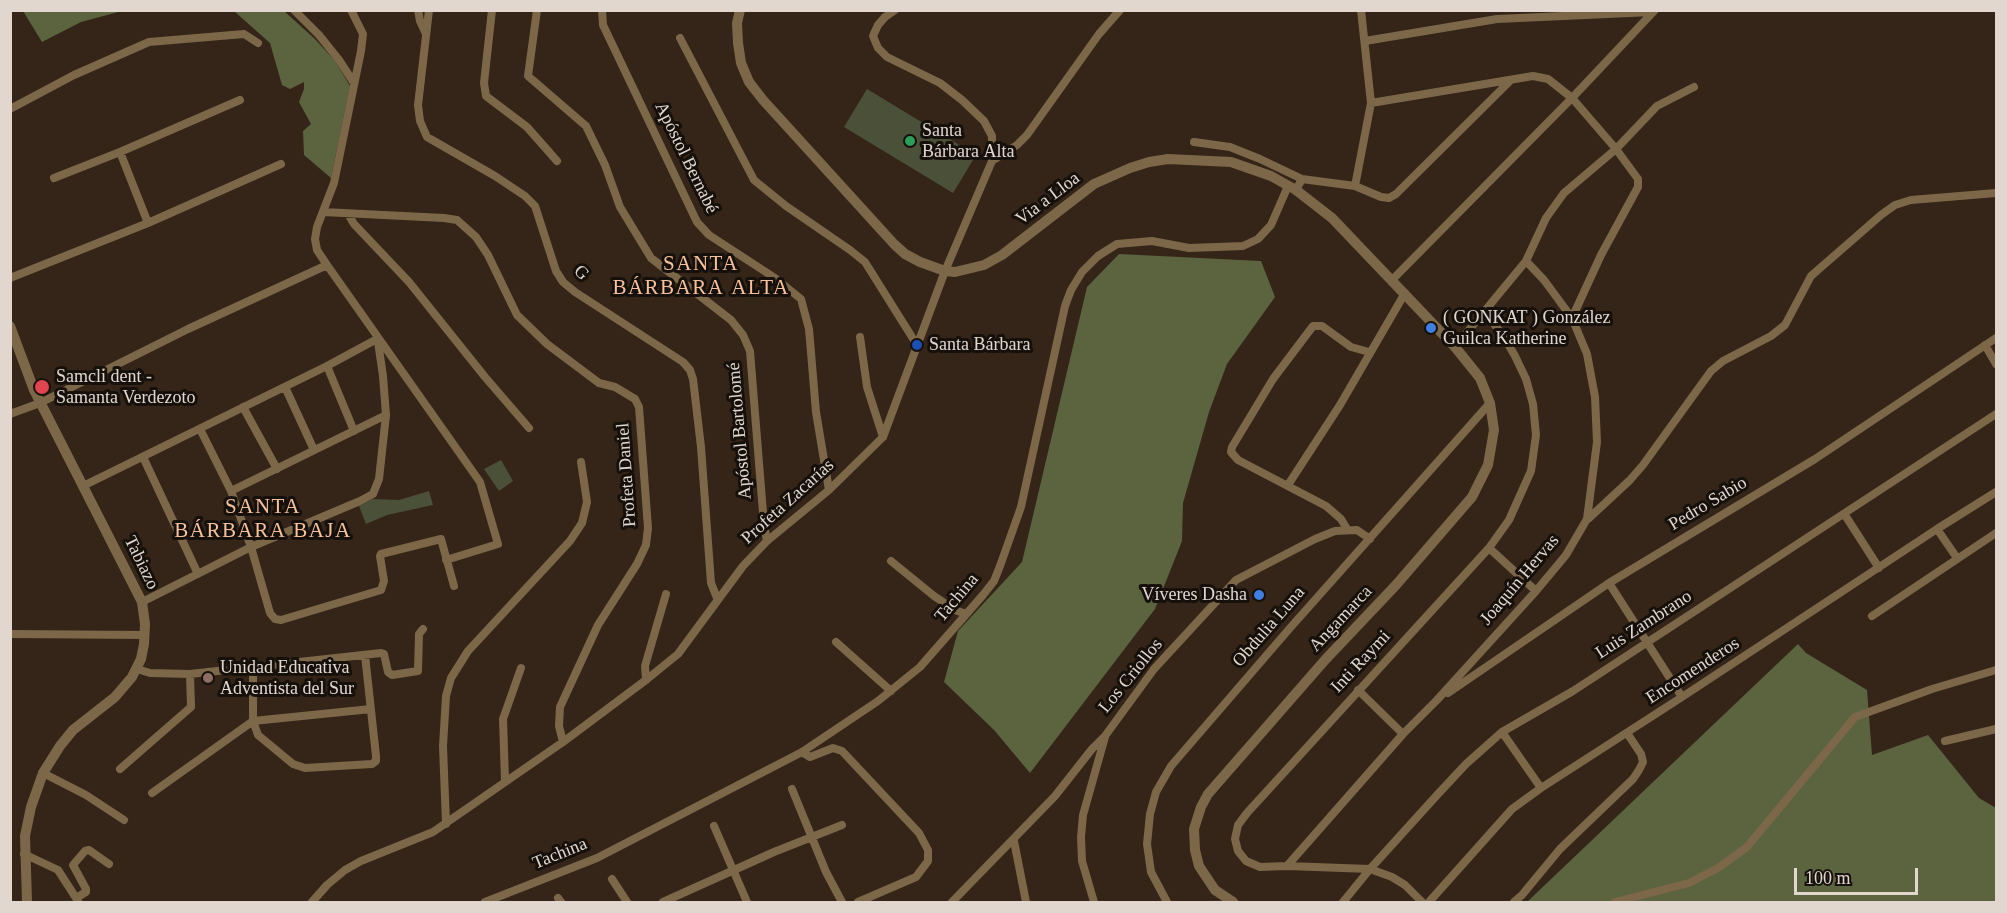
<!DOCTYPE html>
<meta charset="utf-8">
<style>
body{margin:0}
#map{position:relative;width:2007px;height:913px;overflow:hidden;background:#342518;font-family:"Times New Roman",serif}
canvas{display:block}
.frame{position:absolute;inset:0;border:12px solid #e1d7cf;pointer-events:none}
.scale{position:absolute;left:1794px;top:868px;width:124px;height:27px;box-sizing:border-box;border:3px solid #e1d7cf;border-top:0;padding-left:8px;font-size:18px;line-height:21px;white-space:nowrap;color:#e1d7cf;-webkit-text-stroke:4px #16100a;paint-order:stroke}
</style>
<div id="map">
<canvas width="2007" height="913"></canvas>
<div class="frame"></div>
<div class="scale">100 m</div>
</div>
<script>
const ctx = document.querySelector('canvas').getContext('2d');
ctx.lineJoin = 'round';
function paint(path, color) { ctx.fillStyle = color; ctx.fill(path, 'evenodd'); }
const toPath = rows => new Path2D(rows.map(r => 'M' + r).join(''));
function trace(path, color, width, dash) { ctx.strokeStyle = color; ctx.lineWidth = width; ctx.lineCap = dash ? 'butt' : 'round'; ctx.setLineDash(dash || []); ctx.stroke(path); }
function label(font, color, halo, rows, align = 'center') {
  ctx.font = font + ' "Times New Roman",serif'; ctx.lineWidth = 6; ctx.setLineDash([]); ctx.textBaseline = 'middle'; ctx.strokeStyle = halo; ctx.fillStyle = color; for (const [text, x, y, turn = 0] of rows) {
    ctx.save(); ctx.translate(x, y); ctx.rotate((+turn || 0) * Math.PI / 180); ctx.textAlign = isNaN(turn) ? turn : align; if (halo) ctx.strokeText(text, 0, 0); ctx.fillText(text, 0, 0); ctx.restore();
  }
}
paint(toPath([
 [867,89,976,155,953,193,844,127],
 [501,460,513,481,499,491,484,469],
 [429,491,433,505,387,515,366,524,359,506,373,499,399,500]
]), '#4b5138');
paint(toPath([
 [23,11,122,11,81,22,42,42],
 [234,11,284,11,315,39,335,61,350,86,331,178,304,155,303,131,311,124,299,102,304,89,304,82,290,89,282,85,270,43],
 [1119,254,1261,261,1275,297,1227,364,1209,412,1183,503,1182,541,1155,609,1030,773,994,730,944,682,958,631,1022,562,1087,287],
 [1798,644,1806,653,1867,690,1872,755,1928,735,1979,798,1996,808,1996,902,1527,902]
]), '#5b633f');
trace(toPath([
 [294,10,319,35,339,60,354,83],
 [351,10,363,34,361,51,334,183,317,227,315,239,317,250,327,265,480,482,498,544,446,560],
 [418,10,420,21,426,34],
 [429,10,418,105,420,121,427,137,495,176,525,196,535,206,556,271,563,282,575,292,683,362,690,370,693,379,701,447,711,583,717,598],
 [492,10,484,83,486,96,527,127,557,161],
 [537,10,528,76,586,126,605,165,620,207,651,258,731,320,743,335,750,351,764,525,767,541],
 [602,10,603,25,697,222,709,235,775,278,801,299,809,329,816,412,829,490],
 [1361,10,1371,103,1355,186,1381,197,1389,198,1396,194,1510,81],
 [680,38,754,180,786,206,850,250,865,262,917,345],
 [1365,41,1497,19,1652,12],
 [1371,103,1533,76,1548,79,1572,98,1616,149,1638,179,1638,187,1601,255,1572,318],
 [10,109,74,75,149,42,244,34,258,43],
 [1194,142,1230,147,1260,159,1302,179,1296,190],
 [120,152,148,223],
 [992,161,1017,145,1027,135,1099,34,1120,10],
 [54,178,120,152,240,100],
 [1302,179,1355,186],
 [323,212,444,218,457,220,476,237,488,255,517,315,547,344,599,383,615,387,635,399,639,407,648,528,646,545,637,564,598,625,560,707,559,726,563,742],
 [348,214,354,224,409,282,485,377,529,428],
 [10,278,148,223,281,164],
 [1392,280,1572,98,1655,10],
 [860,337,867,387,883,437],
 [1985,345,1996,364],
 [1455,347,1526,261,1546,218,1564,193,1616,149,1657,106,1694,87],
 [327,366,354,431],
 [285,387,314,450],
 [243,407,277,469],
 [10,414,40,403,188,329,327,265],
 [200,429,231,491,251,547,270,613,275,619,281,620,381,590,384,581,380,556,381,554,441,539,454,586],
 [143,457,198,574],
 [1288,485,1340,405,1405,293],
 [83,486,327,366,377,339],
 [231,491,386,415],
 [1845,515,1879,568],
 [1588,519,1630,480,1643,465,1711,371,1723,361,1771,336,1785,325,1811,276,1881,215,1895,205,1911,200,1996,193],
 [1347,529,1341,519,1326,506,1238,460,1231,452,1232,447,1273,379,1313,326,1322,326,1351,347,1369,352],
 [1937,529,1957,558],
 [1489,548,1536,591],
 [891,561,934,596,955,610,966,614],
 [1609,583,1682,697],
 [142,602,251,547,360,501,373,494,379,479,386,415,383,376,378,342],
 [1872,616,1996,533],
 [10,634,145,635],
 [836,642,891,691],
 [253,668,253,721,258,735,293,764,305,768,372,764,376,761,376,756,365,655],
 [137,669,150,673,190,674,381,653,384,654,388,672,392,675,418,671,419,634,423,629],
 [646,680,645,666,666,594],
 [1358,690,1403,734],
 [1448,693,1609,583,1815,459,1996,338],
 [1502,732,1541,788],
 [1945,741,1996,729],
 [802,752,810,757,833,748,842,751,919,833,928,850,928,861,916,877,858,902],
 [120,769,191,707,190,674],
 [43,773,86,795,124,820],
 [505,781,503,719,521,668],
 [792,789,826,872,842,902],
 [152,793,253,721,371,709],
 [446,824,443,746,446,696,451,678,468,651,570,541,582,523,587,502,581,462],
 [714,826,747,902],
 [1014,841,1026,902],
 [24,854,58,870,78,901],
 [1287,866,1403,734,1437,700,1536,591,1566,555,1587,519,1597,442,1595,397,1587,354,1572,318,1544,280,1526,261],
 [612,879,627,902],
 [76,898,86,892,86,889,73,865,85,851,89,850,109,864],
 [558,898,561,902],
 [312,902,327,885,345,870,361,861,433,832,563,742,646,680,678,654,743,566,767,541,829,490,883,437,945,271,992,161,992,136,984,121,962,100,940,83,887,57,878,48,873,36,878,25,885,17,895,10],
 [485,902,597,858,802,752,878,701,920,667,983,595,994,581,1000,566,1021,507,1065,306,1071,290,1082,272,1098,256,1117,244,1152,241,1189,248,1243,246,1258,239,1271,225,1288,186],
 [663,902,774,852,842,825],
 [952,902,1055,796,1092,749,1105,736,1154,669,1236,580,1315,539,1335,531,1357,530,1370,539],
 [1094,902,1082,861,1081,837,1083,815,1105,737],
 [1167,902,1151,872,1147,844,1150,814,1156,792,1171,766,1290,628,1490,403],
 [1343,902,1370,869,1438,794,1466,764,1502,732,1573,691,1996,414],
 [1422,902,1405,885,1392,877,1370,869,1287,866,1260,867,1246,861,1238,851,1235,839,1238,825,1247,813,1489,548,1509,520,1531,471,1536,435,1533,404,1526,379,1515,356,1503,335,1484,312],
 [1429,902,1512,809,1541,788,1682,697,1937,529,1996,492],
 [1514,902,1522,895,1560,849,1633,779,1639,770,1643,762,1641,754,1627,733],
 [1615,902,1689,883,1718,868,1747,847,1855,717,1932,689,1996,670]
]), '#7c6749', 8);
trace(toPath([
 [740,10,737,23,738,43,741,63,749,82,763,100,894,244,905,254,920,262,945,271,955,272,984,265,1002,255,1094,184,1130,168,1149,162,1168,159,1231,162,1271,176,1296,190,1332,218,1455,347,1480,378,1490,403,1494,430,1488,465,1472,497,1396,585,1325,660,1208,794,1201,807,1194,829,1195,850,1199,866,1215,890,1233,902],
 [10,326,34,390,142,602,145,624,144,644,141,659,132,677,115,697,73,730,60,746,43,773,31,807,25,836,27,902]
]), '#7c6749', 10);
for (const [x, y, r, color] of [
 [910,141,6,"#2e9e5b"],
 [1431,328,6,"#3f7fe0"],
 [917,345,6,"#1a4fb4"],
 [42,387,8,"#e0444e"],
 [1259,595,6,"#3f7fe0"],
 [208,678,6,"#8d6e63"]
]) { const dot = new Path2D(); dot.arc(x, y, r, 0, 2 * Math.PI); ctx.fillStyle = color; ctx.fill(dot); trace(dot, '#16100a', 2); }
label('18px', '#e1d7cf', '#16100a', [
 ["Santa",922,131],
 ["Bárbara Alta",922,152],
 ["( GONKAT ) González",1443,318],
 ["Guilca Katherine",1443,339],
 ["Santa Bárbara",929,345],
 ["Samcli dent -",56,377],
 ["Samanta Verdezoto",56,398],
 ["Víveres Dasha",1247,595,"right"],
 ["Unidad Educativa",220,668],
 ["Adventista del Sur",220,689]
], 'left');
label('18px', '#e1d7cf', '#16100a', [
 ["Apóstol Bernabé",686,158,64],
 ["Via a Lloa",1048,199,-37],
 ["G",581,273,45],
 ["Apóstol Bartolomé",740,431,-95],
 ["Profeta Daniel",627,475,-94],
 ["Profeta Zacarías",788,502,-42],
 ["Pedro Sabio",1708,504,-31],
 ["Tabiazo",141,563,64],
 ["Joaquín Hervas",1520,580,-50],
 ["Tachina",957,598,-50],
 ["Angamarca",1341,619,-47],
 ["Luis Zambrano",1644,625,-33],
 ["Obdulia Luna",1269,627,-49],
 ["Inti Raymi",1361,662,-47],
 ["Encomenderos",1693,671,-33],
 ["Los Criollos",1131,676,-51],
 ["Tachina",560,854,-22]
]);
ctx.letterSpacing = '1.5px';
label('21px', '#f7c19b', '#16100a', [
 ["SANTA",701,264],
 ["BÁRBARA ALTA",701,288],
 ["SANTA",263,507],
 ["BÁRBARA BAJA",263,531]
]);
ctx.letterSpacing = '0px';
</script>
